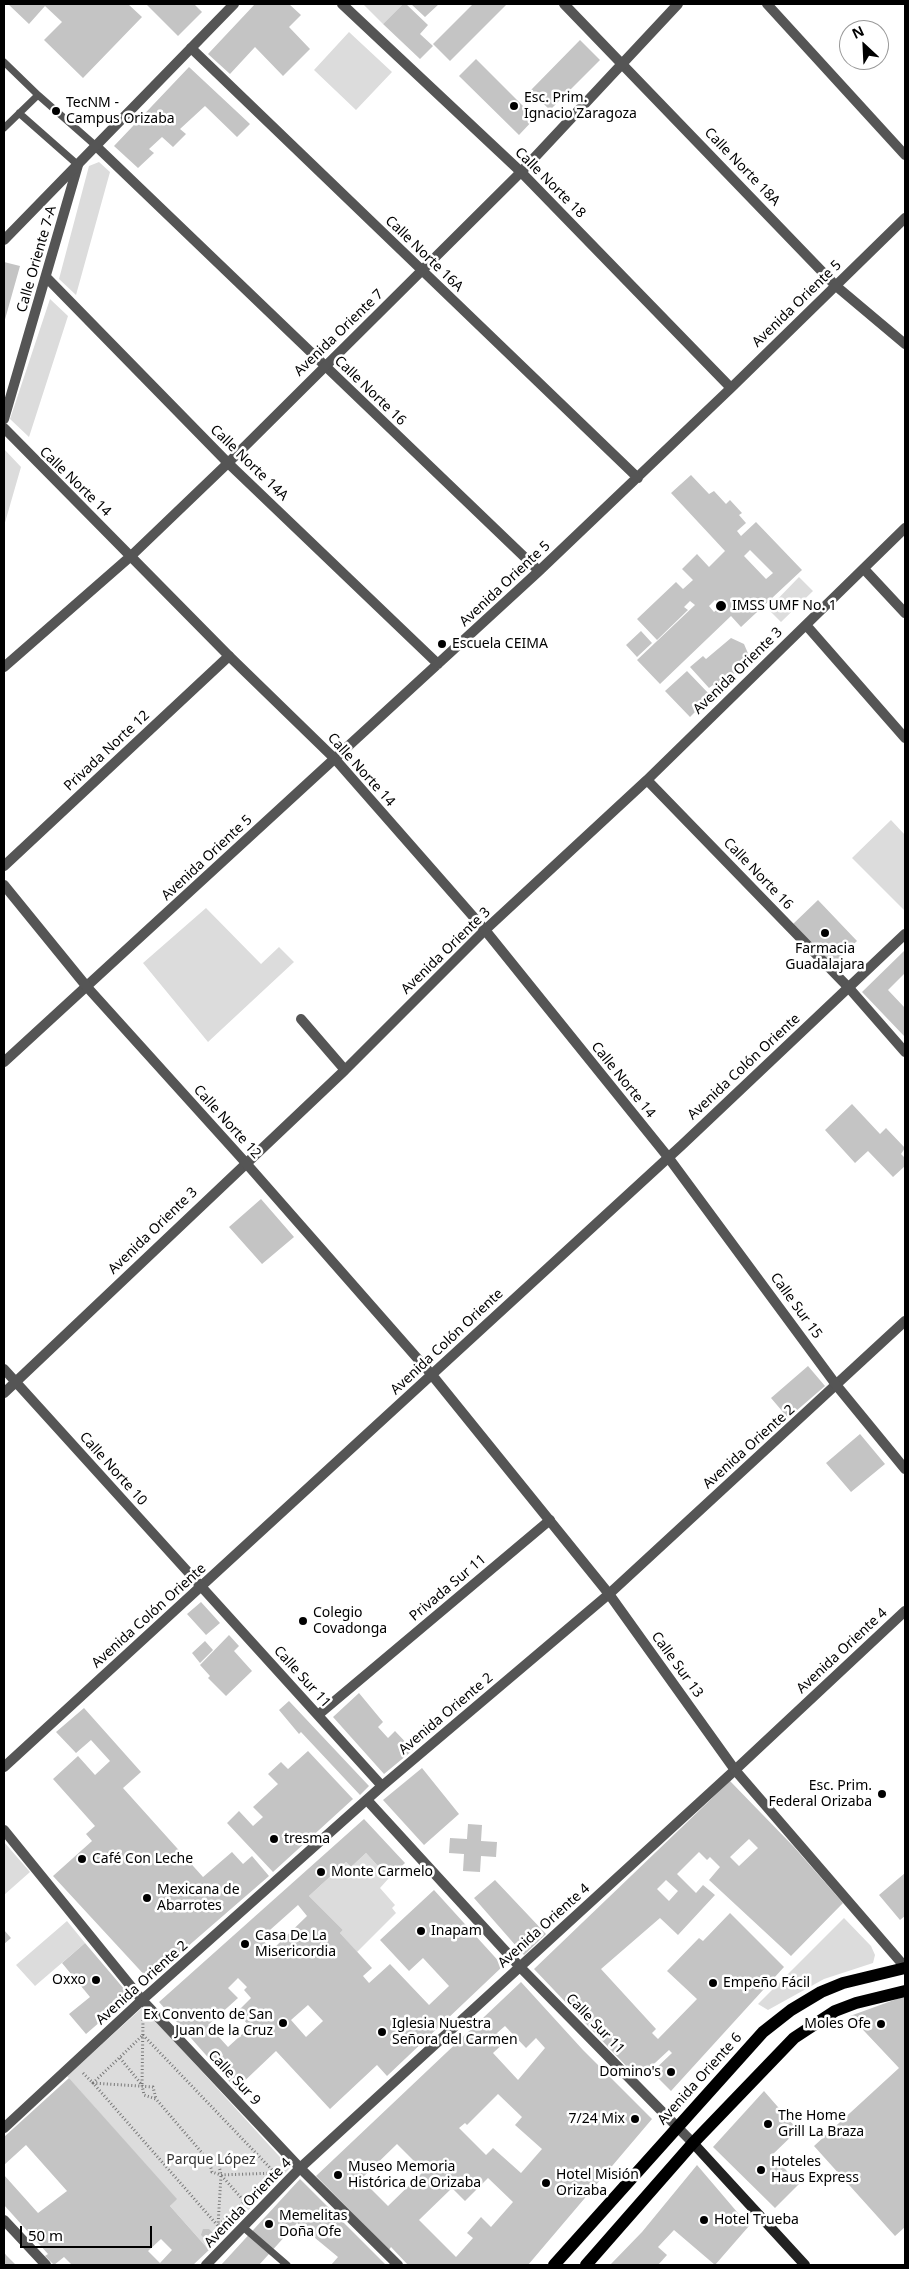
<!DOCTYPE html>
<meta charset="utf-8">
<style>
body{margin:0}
#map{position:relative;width:909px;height:2269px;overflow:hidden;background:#fff;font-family:"Noto Sans",sans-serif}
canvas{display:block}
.frame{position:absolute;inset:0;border:5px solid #000;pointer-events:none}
.north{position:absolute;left:839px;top:20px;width:50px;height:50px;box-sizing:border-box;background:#fff;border:1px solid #999;border-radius:50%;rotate:335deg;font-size:14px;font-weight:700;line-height:20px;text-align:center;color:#000}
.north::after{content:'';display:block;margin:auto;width:18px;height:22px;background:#000;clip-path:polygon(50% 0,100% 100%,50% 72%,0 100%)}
.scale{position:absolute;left:20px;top:2226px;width:132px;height:22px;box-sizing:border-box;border:2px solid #000;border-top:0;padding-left:6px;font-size:15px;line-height:18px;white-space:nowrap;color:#000;-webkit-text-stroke:4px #fff;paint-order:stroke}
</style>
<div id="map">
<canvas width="909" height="2269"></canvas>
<div class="frame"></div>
<div class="north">N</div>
<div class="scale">50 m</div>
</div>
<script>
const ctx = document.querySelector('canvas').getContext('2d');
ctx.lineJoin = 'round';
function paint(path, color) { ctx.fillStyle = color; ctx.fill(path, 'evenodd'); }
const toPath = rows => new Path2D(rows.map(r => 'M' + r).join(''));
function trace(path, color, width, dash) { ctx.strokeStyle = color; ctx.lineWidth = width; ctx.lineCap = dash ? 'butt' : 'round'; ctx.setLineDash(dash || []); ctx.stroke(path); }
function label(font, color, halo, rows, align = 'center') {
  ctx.font = font + ' "Noto Sans",sans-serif'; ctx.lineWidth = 5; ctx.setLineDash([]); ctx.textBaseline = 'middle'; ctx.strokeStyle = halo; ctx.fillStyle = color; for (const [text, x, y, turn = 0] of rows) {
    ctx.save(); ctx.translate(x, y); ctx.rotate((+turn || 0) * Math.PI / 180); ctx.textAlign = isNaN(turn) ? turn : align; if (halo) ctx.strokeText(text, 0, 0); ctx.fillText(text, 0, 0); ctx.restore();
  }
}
paint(toPath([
 [363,4,403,4,383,24],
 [349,32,392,72,356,110,314,70],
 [99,162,110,172,76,295,59,279,89,166],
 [50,299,68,316,29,437,10,419],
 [4,449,21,467,4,526],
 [799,577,813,591,781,622,768,609],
 [891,820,905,835,905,911,852,858],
 [206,908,261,964,279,947,294,962,208,1042,143,963],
 [4,1842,30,1872,4,1895],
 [366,1853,389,1878,380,1888,395,1905,392,1908,396,1913,357,1952,340,1933,343,1930,309,1896,346,1862,351,1867],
 [844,1918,871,1946,875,1955,873,1963,824,1979,768,2010,758,2004],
 [67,1921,85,1943,35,1986,16,1965],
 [143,2007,290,2168,209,2250,170,2206,176,2199,67,2076]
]), '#dcdcdc');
paint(toPath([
 [8,4,128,4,142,17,83,78,44,40,62,22,45,6,29,24],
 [146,4,194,4,202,12,178,36],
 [255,4,289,4,301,15,289,27,310,49,283,76,255,47,230,74,208,54],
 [403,4,406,4,428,25,420,34,433,46,420,59,383,24],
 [411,4,439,4,425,17],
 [473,4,507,4,450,61,433,44],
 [580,40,600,60,550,110,530,91],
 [476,59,535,118,519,135,459,76],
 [189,67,250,124,237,137,205,106,180,129,186,134,173,147,162,137,149,149,154,153,138,168,114,146],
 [4,262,20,266,4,323],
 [691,475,709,494,714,491,726,504,730,500,742,513,739,515,746,523,737,531,741,536,756,522,802,570,741,627,731,616,660,684,637,660,695,605,690,601,684,607,688,610,657,640,637,619,676,582,683,589,693,580,682,569,697,554,709,567,725,551,671,493],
 [750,550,773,573,766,579,744,556],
 [715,600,721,606,714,612,709,606],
 [641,631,652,643,637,657,626,645],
 [731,638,744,644,750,658,718,690,713,685,709,688,690,667,703,656,706,659],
 [687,671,711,696,690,717,665,691],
 [818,900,857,941,832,965,793,924],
 [905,950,905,973,888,990,905,1008,905,1037,862,992],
 [852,1104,880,1134,886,1128,905,1148,901,1154,905,1158,905,1166,893,1177,868,1151,855,1163,825,1130],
 [261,1199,294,1237,262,1264,229,1227],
 [808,1366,825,1386,788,1418,771,1398],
 [860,1434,885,1464,851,1492,826,1463],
 [201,1602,220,1623,206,1635,187,1614],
 [229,1635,239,1646,234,1651,252,1671,226,1696,208,1678,210,1676,200,1665],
 [205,1641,213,1650,200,1663,192,1653],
 [359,1693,383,1722,378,1727,388,1738,395,1731,413,1750,384,1774,333,1717],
 [289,1701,369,1786,360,1795,301,1732,299,1734,279,1710],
 [84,1708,141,1772,123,1788,203,1877,232,1852,243,1864,252,1856,269,1876,149,1980,53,1876,92,1841,86,1834,95,1826,53,1779,78,1756,95,1775,110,1761,91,1740,76,1753,56,1732],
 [308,1751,353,1799,273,1872,227,1823,239,1811,253,1826,263,1817,253,1807,278,1784,268,1774,281,1762,288,1769],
 [422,1768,459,1814,424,1845,383,1800],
 [730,1781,794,1847,843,1903,791,1956,709,1880,720,1867,710,1857,707,1860,699,1852,677,1874,696,1893,703,1885,715,1895,678,1935,660,1918,601,1969,656,2029,652,2033,658,2039,697,1999,667,1971,699,1938,703,1941,730,1913,784,1967,671,2091,652,2072,672,2053,669,2050,642,2075,634,2066,630,2070,534,1969],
 [749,1839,758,1848,739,1866,730,1857],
 [666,1880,678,1891,669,1901,657,1889],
 [364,1819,405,1863,389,1878,366,1853,351,1867,346,1862,309,1896,343,1930,340,1933,372,1968,363,1976,369,1983,390,1964,429,2005,449,1986,423,1958,409,1971,380,1940,434,1890,503,1966,387,2076,377,2065,330,2109,276,2051,236,2089,159,2002],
 [298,1905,307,1916,272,1950,261,1938],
 [238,1978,247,1987,244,1990,251,1998,237,2012,250,2027,228,2047,208,2025,238,1998,228,1988],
 [308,2005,323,2021,306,2037,291,2020],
 [468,1824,482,1825,481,1841,497,1842,496,1857,481,1856,480,1872,463,1871,464,1854,449,1853,450,1838,467,1839],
 [905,1873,905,1916,900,1920,879,1895],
 [495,1880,546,1934,524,1955,474,1898],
 [4,1930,11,1938,4,1944],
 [85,1943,130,1996,86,2034,69,2014,90,1997,62,1963],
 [521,1982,583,2050,652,2119,528,2265,408,2265,391,2247,389,2250,316,2176],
 [505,2026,526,2048,536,2038,545,2048,518,2080,493,2053,505,2042,497,2033],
 [498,2094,522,2117,515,2125,542,2149,521,2173,493,2148,486,2155,459,2128,465,2123,467,2125],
 [397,2144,424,2171,388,2206,361,2179],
 [488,2178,513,2202,491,2227,481,2217,467,2233,473,2238,456,2257,419,2220,452,2188,465,2201],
 [905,1996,905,2227,895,2236,814,2146,899,2068,850,2016],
 [69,2078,177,2199,170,2206,209,2250,193,2265,72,2265,64,2257,54,2265,45,2256,48,2254,4,2205,4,2175,38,2213,67,2191,26,2145,4,2165,4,2137],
 [161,2239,172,2250,160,2263,148,2251],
 [764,2091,798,2130,772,2155,799,2184,775,2208,713,2147],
 [697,2165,749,2226,715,2265,674,2230,658,2247,667,2255,658,2265,610,2265,642,2232],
 [300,2179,386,2265,331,2265,338,2257,297,2223,259,2265,221,2265],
 [203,2229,209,2229,214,2234,212,2240,206,2240,201,2235],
 [4,2252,6,2255,16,2265,4,2265]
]), '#c4c4c4');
trace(toPath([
 [143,2035,275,2173,218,2226,93,2083,143,2035],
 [120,2058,142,2085,144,2095,156,2099,209,2161,219,2165,221,2175,244,2201],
 [83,2073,93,2083,153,2087,156,2099],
 [142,2084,143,2020],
 [209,2161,212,2172,221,2175,275,2173],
 [218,2226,221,2175]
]), '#777', 3, [1, 2.5]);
trace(toPath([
 [4,62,38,95,4,128],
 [38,95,96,146],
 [19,113,78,165],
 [243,2227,287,2265]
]), '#555', 7);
trace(toPath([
 [342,4,521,172,731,388],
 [564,4,836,286,905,344],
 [767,4,905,155],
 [191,48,638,478],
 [96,146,539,571],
 [46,277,228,463,438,664],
 [4,419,78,165],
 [864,569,905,613],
 [806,625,905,738],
 [647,780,849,988,905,1052],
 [4,866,229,656],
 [301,1019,345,1070],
 [4,1062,539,571,731,388,905,218],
 [4,1369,382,1786],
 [4,1393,345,1070,485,930,647,780,905,528],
 [318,1715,550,1520],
 [367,1800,520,1967,693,2143],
 [4,2128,142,2000,382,1786,609,1594,905,1321],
 [206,2265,300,2168,735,1770,905,1611]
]), '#555', 10);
trace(toPath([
 [4,240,234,4],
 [4,428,229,656,335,759,485,930,668,1157,837,1386,905,1469],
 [4,667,131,556,228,463,521,172,678,4],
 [4,885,87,987,245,1162,432,1375,609,1594,735,1770,905,1967],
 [4,1767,682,1145,905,934],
 [4,1830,142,2000,300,2168,398,2265],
 [4,2220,46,2265]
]), '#555', 10);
trace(toPath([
 [693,2143,805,2265]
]), '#222', 10);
trace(toPath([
 [554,2265,763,2032,791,2010,821,1992,843,1983,905,1968],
 [586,2265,693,2143,794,2038,835,2011,856,2003,905,1991]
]), '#000', 12);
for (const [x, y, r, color] of [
 [514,106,5,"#000"],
 [56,111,5,"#000"],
 [721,606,6,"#000"],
 [442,644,5,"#000"],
 [825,933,5,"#000"],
 [303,1621,5,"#000"],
 [882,1794,5,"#000"],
 [274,1839,5,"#000"],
 [82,1859,5,"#000"],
 [321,1872,5,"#000"],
 [147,1898,5,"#000"],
 [421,1931,5,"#000"],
 [245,1944,5,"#000"],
 [96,1980,5,"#000"],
 [713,1983,5,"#000"],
 [283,2023,5,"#000"],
 [881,2024,5,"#000"],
 [382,2032,5,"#000"],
 [671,2072,5,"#000"],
 [635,2119,5,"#000"],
 [768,2124,5,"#000"],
 [761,2170,5,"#000"],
 [338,2175,5,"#000"],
 [546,2183,5,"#000"],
 [704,2220,5,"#000"],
 [269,2224,5,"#000"]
]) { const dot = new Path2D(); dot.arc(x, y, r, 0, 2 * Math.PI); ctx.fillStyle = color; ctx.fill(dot); trace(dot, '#fff', 2); }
label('14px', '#000', '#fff', [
 ["Esc. Prim.",524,98],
 ["Ignacio Zaragoza",524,114],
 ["TecNM -",66,103],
 ["Campus Orizaba",66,119],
 ["IMSS UMF No. 1",732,606],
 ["Escuela CEIMA",452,644],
 ["Farmacia",825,949,"center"],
 ["Guadalajara",825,965,"center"],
 ["Colegio",313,1613],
 ["Covadonga",313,1629],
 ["Esc. Prim.",872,1786,"right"],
 ["Federal Orizaba",872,1802,"right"],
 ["tresma",284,1839],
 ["Café Con Leche",92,1859],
 ["Monte Carmelo",331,1872],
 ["Mexicana de",157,1890],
 ["Abarrotes",157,1906],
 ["Inapam",431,1931],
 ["Casa De La",255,1936],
 ["Misericordia",255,1952],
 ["Oxxo",86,1980,"right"],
 ["Empeño Fácil",723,1983],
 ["Ex Convento de San",273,2015,"right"],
 ["Juan de la Cruz",273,2031,"right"],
 ["Iglesia Nuestra",392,2024],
 ["Señora del Carmen",392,2040],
 ["Moles Ofe",871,2024,"right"],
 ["Domino's",661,2072,"right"],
 ["The Home",778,2116],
 ["Grill La Braza",778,2132],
 ["7/24 Mix",625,2119,"right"],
 ["Hoteles",771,2162],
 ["Haus Express",771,2178],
 ["Museo Memoria",348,2167],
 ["Histórica de Orizaba",348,2183],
 ["Hotel Misión",556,2175],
 ["Orizaba",556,2191],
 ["Memelitas",279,2216],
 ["Doña Ofe",279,2232],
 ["Hotel Trueba",714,2220]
], 'left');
label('14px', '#000', '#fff', [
 ["Calle Norte 18A",742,167,46],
 ["Calle Norte 18",550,183,45],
 ["Calle Norte 16A",424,254,44],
 ["Calle Oriente 7-A",37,259,-74],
 ["Avenida Oriente 5",797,304,-44],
 ["Avenida Oriente 7",339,333,-44],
 ["Calle Norte 16",370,391,44],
 ["Calle Norte 14A",249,463,44],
 ["Calle Norte 14",75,482,44],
 ["Avenida Oriente 5",505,584,-43],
 ["Avenida Oriente 3",738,671,-44],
 ["Privada Norte 12",107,751,-43],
 ["Calle Norte 14",361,770,48],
 ["Avenida Oriente 5",207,858,-43],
 ["Calle Norte 16",758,874,46],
 ["Avenida Oriente 3",446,951,-44],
 ["Avenida Colón Oriente",744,1067,-43],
 ["Calle Norte 14",623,1080,51],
 ["Calle Norte 12",227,1122,48],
 ["Avenida Oriente 3",153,1231,-44],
 ["Calle Sur 15",796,1306,54],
 ["Avenida Colón Oriente",447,1342,-43],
 ["Avenida Oriente 2",749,1447,-42],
 ["Calle Norte 10",113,1469,48],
 ["Privada Sur 11",448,1588,-40],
 ["Avenida Colón Oriente",149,1616,-42],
 ["Avenida Oriente 4",842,1651,-43],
 ["Calle Sur 13",677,1665,54],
 ["Calle Sur 11",302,1677,48],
 ["Avenida Oriente 2",446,1714,-40],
 ["Avenida Oriente 4",544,1926,-42],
 ["Avenida Oriente 2",142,1983,-42],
 ["Calle Sur 11",595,2024,46],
 ["Calle Sur 9",234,2078,47],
 ["Avenida Oriente 6",700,2079,-48],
 ["Avenida Oriente 4",248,2203,-46]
]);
label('14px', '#333', '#fff', [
 ["Parque López",211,2160]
]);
</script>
